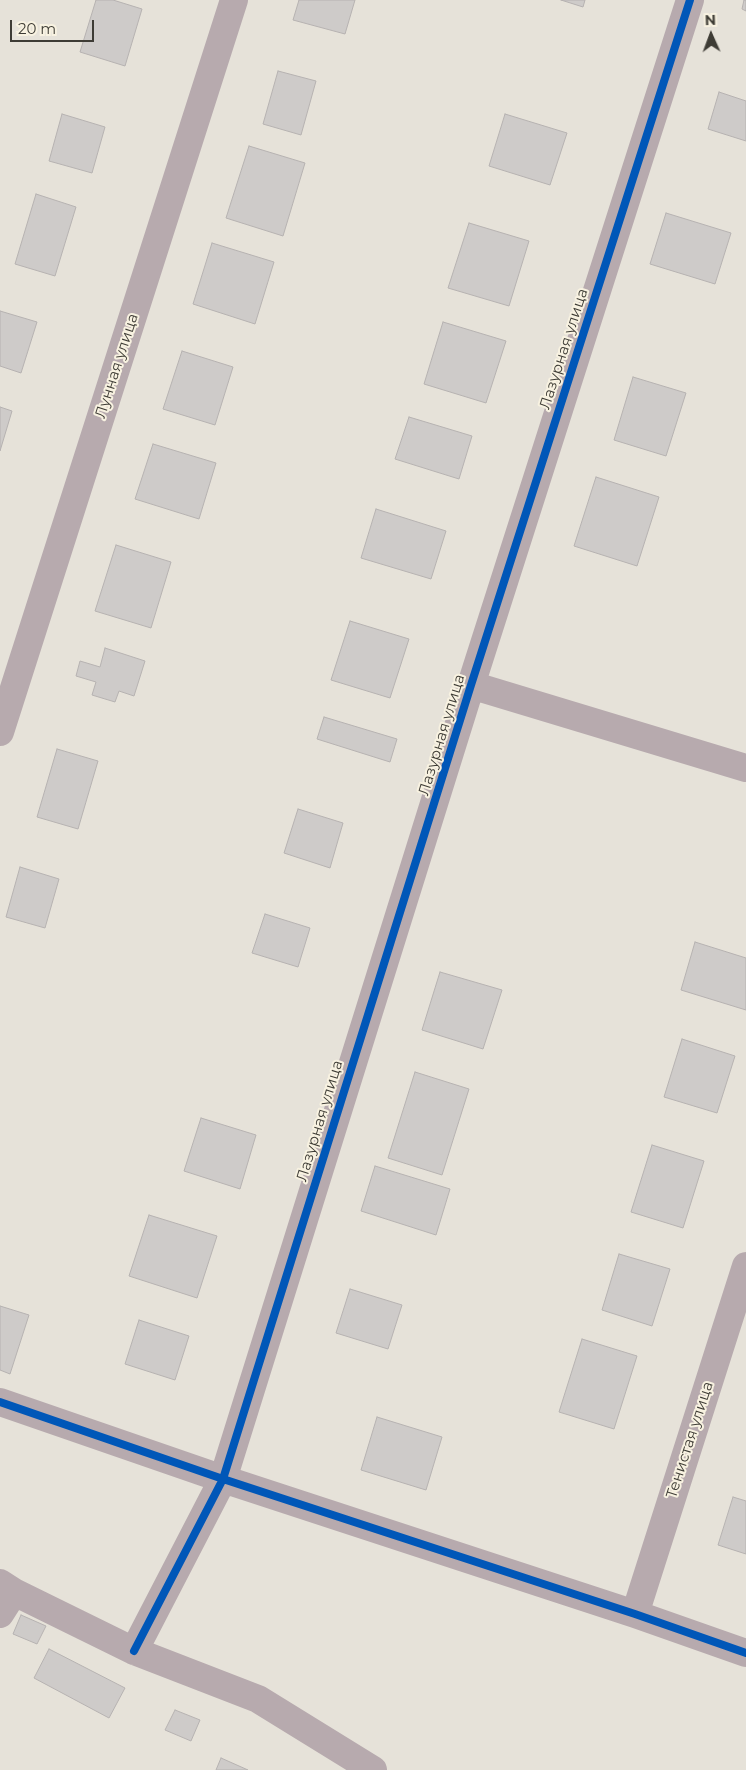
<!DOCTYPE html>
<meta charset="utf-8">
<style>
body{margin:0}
#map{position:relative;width:746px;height:1770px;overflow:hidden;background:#e6e2d9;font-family:Montserrat,sans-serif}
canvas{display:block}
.north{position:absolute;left:686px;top:10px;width:50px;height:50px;-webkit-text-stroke:4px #f8f2e1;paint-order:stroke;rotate:358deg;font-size:14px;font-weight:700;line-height:20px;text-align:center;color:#3e3c35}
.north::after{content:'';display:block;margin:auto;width:18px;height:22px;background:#3e3c35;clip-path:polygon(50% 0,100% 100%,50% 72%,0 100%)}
.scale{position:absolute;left:10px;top:20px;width:84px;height:22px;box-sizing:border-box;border:2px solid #3e3c35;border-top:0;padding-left:6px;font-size:15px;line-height:18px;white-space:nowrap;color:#3e3c35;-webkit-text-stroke:4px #f8f2e1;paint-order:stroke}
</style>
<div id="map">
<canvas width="746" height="1770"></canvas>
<div class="north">N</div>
<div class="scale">20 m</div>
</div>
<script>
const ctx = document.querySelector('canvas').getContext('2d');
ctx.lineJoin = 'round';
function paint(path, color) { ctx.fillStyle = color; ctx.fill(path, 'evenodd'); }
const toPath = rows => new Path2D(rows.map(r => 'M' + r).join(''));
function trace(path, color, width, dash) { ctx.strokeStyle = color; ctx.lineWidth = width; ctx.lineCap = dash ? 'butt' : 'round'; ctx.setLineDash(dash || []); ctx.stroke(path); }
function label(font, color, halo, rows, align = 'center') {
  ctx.font = font + ' Montserrat,sans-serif'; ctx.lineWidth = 4; ctx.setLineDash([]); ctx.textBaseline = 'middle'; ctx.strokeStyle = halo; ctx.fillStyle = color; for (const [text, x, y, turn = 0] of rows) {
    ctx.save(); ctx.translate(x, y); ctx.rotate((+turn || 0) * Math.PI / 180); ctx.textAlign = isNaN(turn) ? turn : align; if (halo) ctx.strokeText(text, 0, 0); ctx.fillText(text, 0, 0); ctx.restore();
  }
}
const building = toPath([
 [96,0,113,0,142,9,125,66,80,52,96,0],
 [299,0,355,0,345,34,293,20,299,0],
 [561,0,585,0,583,7,561,0],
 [744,0,746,0,746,11,742,9,744,0],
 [278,71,316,81,301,135,263,124,278,71],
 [719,92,746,101,746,141,708,129,719,92],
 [62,114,105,127,92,173,49,161,62,114],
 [505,114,567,133,550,185,489,166,505,114],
 [249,146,305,163,283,236,226,218,249,146],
 [36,194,76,207,55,276,15,264,36,194],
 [666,213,731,233,715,284,650,264,666,213],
 [469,223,529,241,509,306,448,288,469,223],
 [212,243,274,262,255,324,193,304,212,243],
 [0,311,37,322,21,373,0,366,0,311],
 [443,322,506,341,486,403,424,384,443,322],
 [182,351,233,367,215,425,163,409,182,351],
 [633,377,686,393,666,456,614,440,633,377],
 [0,407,12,411,0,451,0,407],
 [409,417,472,436,459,479,395,459,409,417],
 [153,444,216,463,199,519,135,499,153,444],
 [596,477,659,497,637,566,574,546,596,477],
 [376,509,446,531,431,579,361,558,376,509],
 [116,545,171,562,151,628,95,611,116,545],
 [350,621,409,639,390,698,331,680,350,621],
 [105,648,145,661,134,696,119,691,115,702,92,695,96,682,76,676,80,661,100,667,105,648],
 [324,717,397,739,390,762,317,739,324,717],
 [57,749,98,761,78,829,37,817,57,749],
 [298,809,343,823,330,868,284,853,298,809],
 [20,867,59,879,45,928,6,917,20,867],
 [265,914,310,928,298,967,252,953,265,914],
 [695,942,746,958,746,1010,681,990,695,942],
 [440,972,502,990,483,1049,422,1030,440,972],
 [682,1039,735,1056,717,1113,664,1097,682,1039],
 [415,1072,469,1089,442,1175,388,1158,415,1072],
 [201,1118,256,1135,240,1189,184,1171,201,1118],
 [652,1145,704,1161,683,1228,631,1212,652,1145],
 [375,1166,450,1189,436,1235,361,1211,375,1166],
 [149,1215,217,1236,197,1298,129,1276,149,1215],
 [619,1254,670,1269,652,1326,602,1310,619,1254],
 [350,1289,402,1305,388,1349,336,1333,350,1289],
 [0,1306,29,1315,10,1374,0,1370,0,1306],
 [139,1320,189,1336,175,1380,125,1364,139,1320],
 [582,1339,637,1356,614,1429,559,1412,582,1339],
 [377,1417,442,1437,426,1490,361,1470,377,1417],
 [733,1497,746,1501,746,1554,718,1545,733,1497],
 [21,1615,46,1626,37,1644,13,1634,21,1615],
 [49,1649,125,1688,109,1718,34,1678,49,1649],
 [175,1710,200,1720,191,1741,165,1730,175,1710],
 [221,1758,248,1770,216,1770,221,1758]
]);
paint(building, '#cecbc9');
trace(building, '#b6b2b1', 1);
trace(toPath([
 [471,685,746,768],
 [0,732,234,0],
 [0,1402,223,1479,635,1614,746,1653],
 [0,1583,14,1592,134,1651,258,1699,373,1770],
 [0,1614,14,1592],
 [635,1614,746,1266],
 [134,1651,223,1479,471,685,690,0]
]), '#b7aaae', 28);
trace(toPath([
 [0,1402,223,1479,635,1614,746,1653],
 [134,1651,223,1479,471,685,690,0]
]), '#0057b8', 8);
label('15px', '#3e3c35', '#f8f2e1', [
 ["Лазурная улица",564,349,-72],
 ["Лунная улица",117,366,-72],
 ["Лазурная улица",442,735,-73],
 ["Лазурная улица",320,1121,-73],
 ["Тенистая улица",690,1440,-72]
]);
</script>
